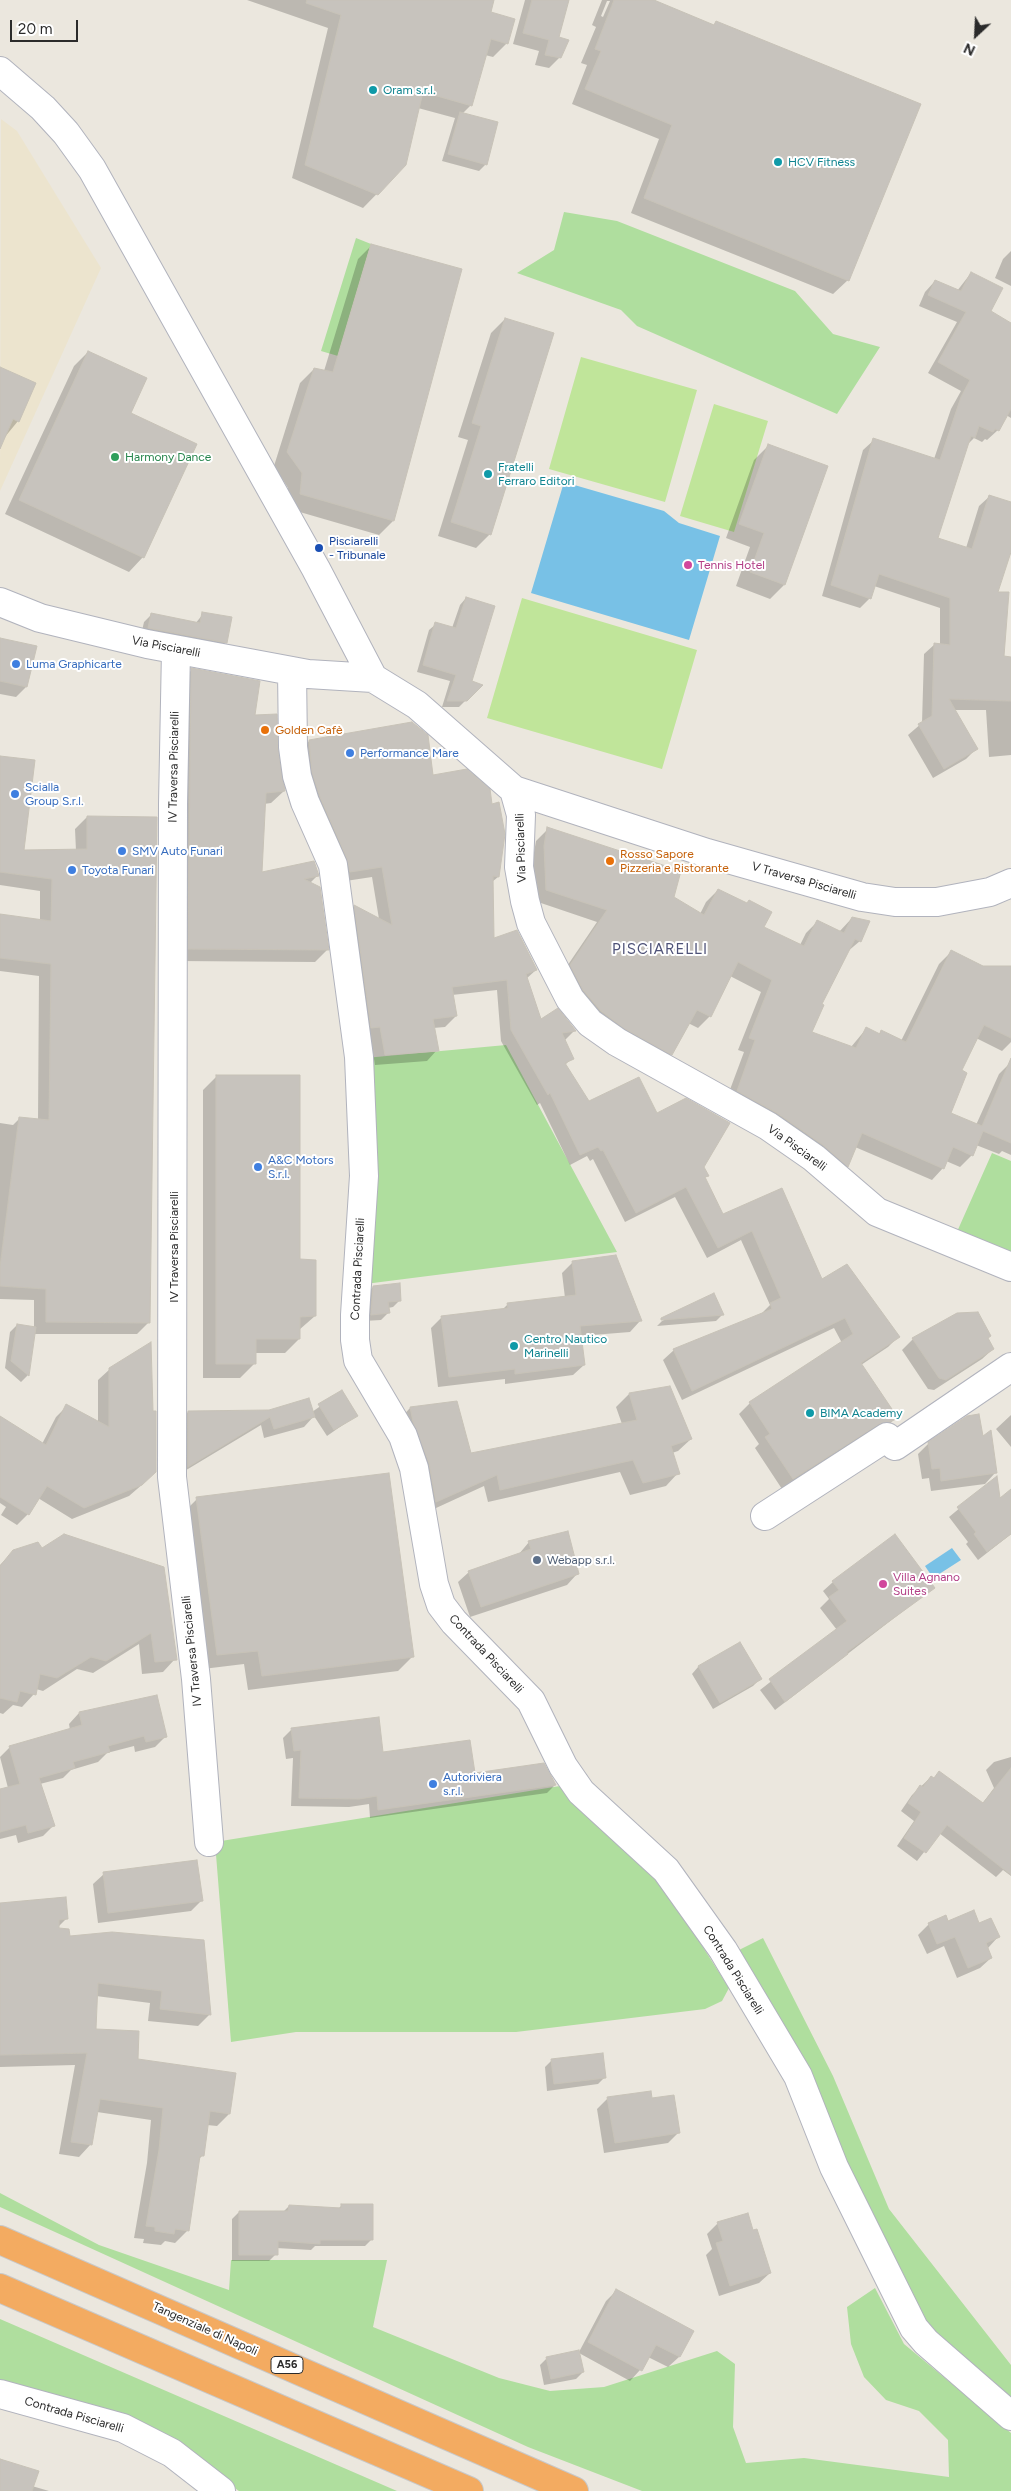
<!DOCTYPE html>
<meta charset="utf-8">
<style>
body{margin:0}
#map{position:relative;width:1011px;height:2491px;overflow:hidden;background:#ebe7de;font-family:Figtree,sans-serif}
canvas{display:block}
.north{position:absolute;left:951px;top:10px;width:50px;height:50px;-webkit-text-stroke:4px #fff;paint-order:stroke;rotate:205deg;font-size:14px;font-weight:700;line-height:20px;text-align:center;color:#2b2b2b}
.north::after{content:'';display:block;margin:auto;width:18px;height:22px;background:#2b2b2b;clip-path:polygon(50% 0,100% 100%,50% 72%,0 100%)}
.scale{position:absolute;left:10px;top:20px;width:68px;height:22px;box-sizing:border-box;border:2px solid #2b2b2b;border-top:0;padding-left:6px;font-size:15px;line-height:18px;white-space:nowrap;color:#2b2b2b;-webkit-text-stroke:4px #fff;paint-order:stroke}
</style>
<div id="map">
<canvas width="1011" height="2491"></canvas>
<div class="north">N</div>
<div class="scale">20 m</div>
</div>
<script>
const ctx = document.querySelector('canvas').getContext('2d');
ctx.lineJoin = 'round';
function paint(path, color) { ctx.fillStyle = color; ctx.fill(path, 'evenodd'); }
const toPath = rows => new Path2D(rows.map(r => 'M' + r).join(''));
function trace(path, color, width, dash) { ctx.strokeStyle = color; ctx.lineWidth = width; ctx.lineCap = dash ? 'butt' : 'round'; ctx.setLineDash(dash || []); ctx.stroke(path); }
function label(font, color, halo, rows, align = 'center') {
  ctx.font = font + ' Figtree,sans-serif'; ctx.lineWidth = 4; ctx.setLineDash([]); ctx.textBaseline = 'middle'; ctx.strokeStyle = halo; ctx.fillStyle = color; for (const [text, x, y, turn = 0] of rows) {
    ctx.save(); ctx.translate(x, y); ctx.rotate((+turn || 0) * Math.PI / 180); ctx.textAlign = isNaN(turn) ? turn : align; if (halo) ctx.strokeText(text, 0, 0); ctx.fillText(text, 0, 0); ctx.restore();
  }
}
paint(toPath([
 [1,119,17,131,101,268,0,491]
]), '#ece4ce');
paint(toPath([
 [564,212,617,221,795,291,833,334,880,347,837,414,637,326,621,310,517,273,554,250],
 [356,238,371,244,338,356,321,351],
 [506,1045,617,1252,365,1284,365,1058],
 [992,1153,1011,1161,1011,1257,956,1234],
 [560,1786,664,1886,729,1988,722,2001,705,2009,516,2032,296,2032,231,2042,215,1842],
 [763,1938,833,2076,889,2209,1011,2365,1011,2405,932,2338,737,1951],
 [0,2193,99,2245,229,2290,231,2260,387,2260,373,2327,499,2378,550,2391,604,2387,717,2351,735,2364,733,2427,746,2463,804,2458,949,2477,948,2440,919,2411,886,2400,864,2377,851,2344,847,2307,875,2288,904,2344,1011,2433,1011,2491,642,2491,528,2447,0,2207],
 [0,2319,397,2491,239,2491,150,2428,0,2380]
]), '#afde9e');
paint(toPath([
 [581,357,697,390,665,502,549,469],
 [714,404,768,421,734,532,680,516],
 [522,598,697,650,662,769,487,718]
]), '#c0e59a');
paint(toPath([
 [564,482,664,511,679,523,720,536,689,640,531,593],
 [952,1548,961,1560,933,1578,925,1566]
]), '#78c1e6');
paint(toPath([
 [247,0,493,0,489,13,507,43,493,57,485,55,471,105,462,114,486,164,479,171,442,161,455,118,418,108,405,165,363,208,292,178,328,28],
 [525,0,568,0,558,38,560,57,549,68,535,65,539,51,513,44],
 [602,0,650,0,713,26,716,22,919,104,848,280,833,294,631,213,659,139,572,104,587,65,581,63,596,27,592,25],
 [607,1,610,1,603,17,601,16],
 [372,245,461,270,393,521,379,535,286,508,288,488,274,466,300,383,314,369,324,371,358,259],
 [1011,251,1011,286,995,278,1003,259],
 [971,273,989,312,1011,325,1011,418,1006,415,998,430,987,440,985,439,982,442,974,438,967,445,936,539,966,548,979,506,990,496,1011,503,1011,548,997,593,1002,657,1011,658,1011,755,989,757,986,710,954,710,976,749,966,759,933,778,908,735,922,723,924,654,935,644,940,645,940,608,874,586,870,598,860,608,822,596,863,450,874,440,934,459,951,409,961,391,928,373,957,322,919,306,925,292,935,281,957,291],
 [505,319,490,534,476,548,438,536,468,440,458,437,491,333],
 [88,352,130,413,143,557,129,572,5,514,74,366],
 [0,369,18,421,0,443],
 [768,446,784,585,770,599,736,586,750,547,726,538,754,460],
 [466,598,470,682,481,685,459,707,442,707,450,681,417,672,429,630,436,624,452,628,460,605],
 [203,614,226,642,219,649,141,635,144,622,151,615,195,624],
 [0,639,26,687,16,697,0,694],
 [192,670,254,716,276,749,284,791,271,803,264,804,261,874,317,876,310,883,327,950,315,962,176,961,179,682],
 [309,741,432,776,498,877,492,882,493,939,536,970,526,979,541,1021,574,1031,564,1041,572,1058,565,1065,589,1103,657,1115,703,1167,707,1175,704,1178,723,1215,781,1190,821,1281,898,1337,888,1347,861,1365,896,1417,886,1428,782,1489,755,1448,759,1444,739,1414,750,1403,842,1343,834,1328,682,1400,663,1360,674,1350,761,1314,770,1305,741,1240,707,1258,675,1197,625,1222,593,1159,590,1161,587,1156,570,1165,540,1103,537,1105,501,1041,497,990,452,995,456,1016,445,1027,433,1028,437,1050,427,1061,375,1065,370,1036,361,1038,344,917,354,906,379,919,372,877,339,882,299,752],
 [0,757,22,851,76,851,75,829,87,817,149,1322,137,1334,34,1334,28,1375,21,1382,5,1368,10,1332,17,1325,34,1328,34,1300,0,1299,0,1123,13,1125,20,1118,38,1120,39,976,0,971,0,916,40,921,40,891,0,885],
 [548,829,700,914,706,902,718,890,762,928,800,945,806,933,818,921,839,932,852,918,860,941,847,952,820,1005,811,1033,851,1047,866,1029,878,1035,881,1031,901,1041,939,964,951,952,982,967,1011,968,1011,1042,1002,1051,976,1038,960,1071,950,1114,976,1125,999,1074,1011,1062,1011,1155,1002,1151,999,1154,976,1145,972,1155,960,1167,946,1161,943,1168,932,1180,855,1147,847,1166,835,1178,725,1103,744,1052,738,1050,761,992,730,976,710,1016,698,1028,688,1023,671,1054,659,1066,559,978,597,922,535,901,533,858,536,841],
 [217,1076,298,1261,315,1316,299,1330,299,1339,285,1353,254,1353,254,1364,240,1378,203,1378,203,1090],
 [573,1262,640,1321,630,1332,580,1336,584,1365,573,1375,505,1384,505,1379,438,1387,431,1328,442,1317,502,1310,508,1304,565,1298,562,1273],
 [373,1287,400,1300,393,1307,388,1308,388,1313,381,1320,364,1321,366,1294],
 [713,1295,723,1314,716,1321,657,1326,662,1321],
 [913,1339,987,1339,993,1349,982,1359,934,1390,928,1389,902,1350],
 [110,1369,144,1483,129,1496,72,1519,38,1498,28,1514,17,1525,1,1515,6,1507,0,1503,0,1417,42,1444,56,1417,67,1406,98,1423,98,1380],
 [669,1388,691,1439,678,1451,672,1453,678,1473,666,1486,630,1495,620,1472,488,1502,484,1486,423,1514,398,1421,410,1408,470,1455,622,1424,616,1407,629,1394],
 [342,1391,357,1415,327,1436,314,1416,304,1427,264,1438,261,1425,178,1475,178,1422,188,1412,312,1412],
 [1011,1415,1011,1447,996,1429],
 [982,1439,995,1473,985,1484,931,1491,929,1478,922,1479,918,1454,929,1443],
 [996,1478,999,1500,1011,1491,1011,1534,978,1560,966,1544,968,1542,949,1517],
 [197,1499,412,1657,398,1671,248,1690,244,1664,203,1669,183,1513],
 [64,1536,175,1659,163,1672,142,1674,139,1644,93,1673,77,1669,43,1691,36,1689,34,1694,22,1707,13,1705,3,1714,0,1713,0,1565,14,1551,41,1550],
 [529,1542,577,1574,567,1585,470,1617,458,1582,469,1572,519,1554],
 [833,1582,933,1588,775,1710,760,1690,837,1630,820,1608,829,1599,823,1591],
 [739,1643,760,1679,753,1686,713,1709,692,1674,698,1667],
 [156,1696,166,1736,155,1747,135,1752,134,1746,107,1753,98,1762,71,1770,63,1778,40,1784,53,1826,43,1836,18,1843,16,1835,0,1839,0,1791,8,1788,0,1757,10,1747,70,1730,69,1724,79,1713],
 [291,1730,382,1754,474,1774,555,1785,547,1793,370,1818,369,1804,349,1807,291,1806,293,1758,286,1759,283,1738],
 [1011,1757,1011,1876,1003,1870,996,1877,939,1833,917,1861,897,1846,914,1821,901,1811,912,1795,931,1777,933,1779,939,1773,982,1804,994,1788,986,1770,994,1762],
 [104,1874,202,1900,191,1911,98,1923,93,1884],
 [0,1904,67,1918,56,1929,69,1938,210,2014,198,2026,148,2021,150,2003,96,1996,94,2031,136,2060,229,2114,217,2126,207,2125,202,2156,198,2160,188,2230,175,2243,165,2241,161,2245,143,2243,144,2239,134,2238,147,2163,151,2120,97,2112,91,2144,79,2157,59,2154,75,2065,0,2067],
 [948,1923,979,1925,998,1937,988,1948,991,1958,980,1968,957,1978,944,1946,927,1954,918,1935,929,1924],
 [552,2060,605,2077,598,2084,547,2091,545,2067],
 [608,2098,651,2099,678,2133,668,2143,604,2153,597,2109],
 [289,2206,338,2209,341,2206,372,2239,365,2246,315,2246,311,2250,276,2248,276,2254,269,2261,232,2261,232,2219,239,2212,283,2212],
 [718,2223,752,2231,770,2273,759,2283,719,2296,706,2255,712,2249,707,2234],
 [616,2291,692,2332,679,2357,668,2367,648,2357,640,2370,630,2381,579,2353,583,2372,576,2379,544,2385,540,2365,547,2358,579,2352,606,2301],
 [0,2460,32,2486,49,2491,0,2491]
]), '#0003');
const building = toPath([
 [307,0,494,0,491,12,515,19,508,44,491,39,472,106,423,92,406,165,378,195,305,165,341,15,306,3,307,0],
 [532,0,569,0,559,37,569,40,561,58,545,55,549,40,523,33,532,0],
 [614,0,654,0,714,25,716,21,921,104,849,281,644,198,672,125,585,89,601,51,595,49,614,0],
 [460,112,498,122,487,165,448,154,460,112],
 [371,244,462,269,394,521,300,494,302,473,287,452,314,368,333,372,371,244],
 [971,272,1003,288,991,311,1011,323,1011,409,999,431,995,429,993,432,979,426,975,438,971,436,938,538,972,549,989,495,1011,502,1011,552,998,592,1009,592,1004,656,1011,657,1011,701,949,699,978,749,944,769,918,724,932,716,934,643,950,645,950,598,879,574,871,599,831,585,873,438,940,460,961,397,970,380,938,362,966,312,928,295,935,280,961,291,971,272],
 [505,318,554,333,491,535,451,522,481,426,472,423,505,318],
 [88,351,147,378,131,413,197,444,144,558,19,500,88,351],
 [0,367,36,383,19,422,13,419,0,449,0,367],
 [768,444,828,466,785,585,750,572,764,533,739,524,768,444],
 [466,597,495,606,472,681,483,685,467,701,447,701,456,675,423,665,435,622,456,628,466,597],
 [202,612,232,617,227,643,148,628,151,613,200,623,202,612],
 [0,638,37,646,27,687,0,681,0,638],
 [191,668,260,681,255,715,277,714,278,749,285,791,266,793,262,872,314,861,319,876,304,879,320,887,329,950,188,949,191,668],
 [412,722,428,735,433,775,467,769,490,789,492,804,499,802,505,834,499,877,493,876,494,938,517,930,537,970,526,974,541,1019,558,1008,576,1031,562,1033,574,1059,565,1063,589,1101,639,1077,657,1113,686,1098,730,1123,704,1167,709,1176,705,1177,723,1214,782,1188,822,1279,847,1264,900,1337,861,1363,898,1418,890,1422,879,1424,793,1479,765,1437,770,1434,749,1402,853,1334,845,1318,692,1391,673,1349,772,1309,770,1303,781,1298,752,1231,718,1248,686,1187,636,1213,603,1150,601,1151,598,1147,580,1155,550,1093,548,1095,511,1030,507,980,452,987,457,1016,433,1019,439,1051,385,1055,380,1027,371,1028,354,905,392,925,382,867,350,872,347,859,320,797,312,773,309,740,412,722],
 [0,756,35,760,24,850,87,849,87,816,157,817,150,1323,46,1322,46,1289,0,1286,0,1267,19,1117,49,1120,51,964,0,958,0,914,51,921,52,879,0,872,0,756],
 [547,827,681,871,674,897,704,915,718,889,747,903,749,900,772,912,764,927,804,946,817,920,844,933,852,917,870,921,861,942,855,939,822,1004,824,1005,812,1032,856,1048,866,1027,880,1034,881,1030,906,1042,951,950,983,966,1011,966,1011,1038,984,1025,962,1070,967,1073,951,1113,982,1126,1011,1058,1011,1143,983,1131,973,1156,953,1147,944,1169,862,1133,848,1167,823,1145,777,1113,737,1091,755,1040,749,1038,772,980,738,962,711,1017,697,1010,672,1055,625,1029,601,1011,583,990,570,965,607,910,546,890,544,846,547,827],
 [216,1075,300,1075,300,1259,316,1260,316,1316,300,1317,300,1339,256,1339,256,1364,216,1364,216,1075],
 [616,1255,642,1321,580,1326,585,1365,515,1374,515,1369,449,1377,441,1316,508,1308,507,1303,576,1295,572,1261,616,1255],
 [400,1283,401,1301,388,1302,390,1313,371,1315,373,1286,400,1283],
 [714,1293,724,1315,661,1320,661,1318,714,1293],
 [978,1312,991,1336,988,1338,994,1349,946,1380,939,1378,912,1338,957,1313,978,1312],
 [17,1324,36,1327,29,1376,11,1361,17,1324],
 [151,1342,153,1411,156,1411,156,1472,142,1485,84,1508,47,1486,29,1515,0,1497,0,1416,46,1445,66,1404,109,1427,109,1368,151,1342],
 [670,1386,692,1439,671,1446,680,1474,643,1483,633,1460,500,1490,497,1475,436,1502,429,1463,413,1422,410,1407,457,1401,471,1453,637,1420,629,1393,670,1386],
 [342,1390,358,1416,334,1430,318,1404,342,1390],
 [309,1398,315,1417,274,1429,270,1417,188,1467,188,1411,269,1410,309,1398],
 [979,1414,983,1436,991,1430,997,1473,941,1481,940,1468,932,1469,928,1442,967,1416,979,1414],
 [389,1473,414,1657,262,1676,258,1651,217,1655,196,1497,389,1473],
 [997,1476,1000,1498,1011,1489,1011,1534,987,1552,974,1534,976,1532,957,1507,997,1476],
 [568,1531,579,1574,481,1607,468,1571,531,1549,528,1541,568,1531],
 [64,1534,164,1567,177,1660,155,1662,151,1633,106,1661,91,1657,57,1678,40,1674,36,1695,20,1691,17,1702,0,1698,0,1566,13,1550,38,1542,42,1548,64,1534],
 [895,1534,935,1588,847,1652,848,1654,785,1702,769,1679,847,1621,829,1597,839,1590,832,1581,895,1534],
 [740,1642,762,1679,720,1703,698,1666,740,1642],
 [157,1695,167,1737,146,1742,144,1736,108,1746,110,1752,73,1762,75,1768,39,1778,55,1826,28,1833,26,1825,0,1832,0,1789,20,1784,9,1746,82,1725,79,1712,157,1695],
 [379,1717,383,1752,470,1740,475,1773,544,1763,556,1785,378,1810,377,1796,359,1799,299,1798,301,1750,294,1751,291,1728,379,1717],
 [1011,1768,1011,1875,947,1825,926,1853,904,1838,921,1812,908,1803,920,1785,923,1787,931,1776,934,1778,939,1771,983,1803,1011,1768],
 [197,1860,203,1901,108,1913,103,1872,197,1860],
 [66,1897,68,1919,59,1920,59,1928,69,1929,70,1936,112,1932,204,1940,211,2015,160,2009,162,1991,98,1983,96,2029,139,2031,138,2059,236,2073,230,2114,210,2111,204,2156,200,2156,189,2231,175,2229,174,2234,155,2231,155,2227,146,2226,159,2150,163,2108,100,2099,92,2145,71,2142,87,2053,0,2055,0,1903,66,1897],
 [974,1910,979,1923,991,1918,1000,1937,986,1943,992,1958,968,1968,955,1937,937,1944,928,1923,946,1915,948,1921,974,1910],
 [603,2053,606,2078,554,2084,551,2059,603,2053],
 [651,2091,652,2098,674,2095,680,2133,615,2143,607,2097,651,2091],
 [341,2204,373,2204,373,2240,320,2240,320,2244,278,2241,278,2255,239,2255,239,2211,288,2211,289,2205,341,2208,341,2204],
 [748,2213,753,2230,757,2229,771,2273,730,2286,716,2243,723,2241,717,2222,748,2213],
 [616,2289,694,2331,680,2357,656,2345,642,2371,588,2342,616,2289],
 [579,2350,584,2372,551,2379,546,2357,579,2350],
 [0,2459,39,2471,32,2491,0,2491,0,2459]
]);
paint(building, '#c7c3bd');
trace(building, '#c7c2b7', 1);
const minor = toPath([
 [0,71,43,108,66,133,92,169,316,569,373,678],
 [0,602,40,618,147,644,308,674,373,678,417,705,514,790,521,815,519,867,525,901,531,923,570,999,590,1023,617,1042,768,1126,814,1158,877,1212,1011,1267],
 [176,650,173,804,172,1477,196,1679,209,1842],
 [292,671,293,747,297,776,305,802,333,865,359,1057,364,1176,355,1315,355,1340,358,1360,403,1436,414,1468,434,1584,441,1605,454,1622,531,1701,563,1766,581,1792,666,1870,723,1950,798,2076,834,2167,914,2328,926,2342,1011,2416],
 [514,790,707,853,862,897,895,902,937,902,990,892,1011,883],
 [765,1516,887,1437,895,1446,1011,1367],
 [0,2394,123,2428,172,2453,221,2491]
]);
const highway = toPath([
 [0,2240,574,2491],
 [0,2288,469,2491]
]);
trace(minor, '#b1b3bd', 30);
trace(highway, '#c8c8c8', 30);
trace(minor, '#fff', 28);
trace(highway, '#f3ab61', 28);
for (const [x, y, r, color] of [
 [373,90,5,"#0f9aa8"],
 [778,162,5,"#0f9aa8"],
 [115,457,5,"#2e9e5b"],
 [488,474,5,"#0f9aa8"],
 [319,548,5,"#1a4fb4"],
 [688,565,5,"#d1479c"],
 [16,664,5,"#3f7fe0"],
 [265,730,5,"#e8710a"],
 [350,753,5,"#3f7fe0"],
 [15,794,5,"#3f7fe0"],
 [122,851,5,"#3f7fe0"],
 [610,861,5,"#e8710a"],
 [72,870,5,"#3f7fe0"],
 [258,1167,5,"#3f7fe0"],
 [514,1346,5,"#0f9aa8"],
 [810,1413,5,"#0f9aa8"],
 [537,1560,5,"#5c6f8a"],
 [883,1584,5,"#d1479c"],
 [433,1784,5,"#3f7fe0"]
]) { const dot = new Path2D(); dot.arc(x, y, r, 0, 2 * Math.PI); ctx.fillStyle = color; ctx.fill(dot); trace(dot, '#fff', 2); }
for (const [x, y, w] of [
 [287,2365,32]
]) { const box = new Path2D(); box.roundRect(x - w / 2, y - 8.5, w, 17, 4); ctx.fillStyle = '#fff'; ctx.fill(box); trace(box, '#2b2b2b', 1); }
label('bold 11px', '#2b2b2b', null, [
 ["A56",287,2365]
]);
label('12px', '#0d838f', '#fff', [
 ["Oram s.r.l.",383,90],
 ["HCV Fitness",788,162],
 ["Fratelli",498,467],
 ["Ferraro Editori",498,481],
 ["Centro Nautico",524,1339],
 ["Marinelli",524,1353],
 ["BIMA Academy",820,1413]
], 'left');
label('12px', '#27864d', '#fff', [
 ["Harmony Dance",125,457]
], 'left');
label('12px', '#164399', '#fff', [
 ["Pisciarelli",329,541],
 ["- Tribunale",329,555]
], 'left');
label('12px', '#b23c85', '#fff', [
 ["Tennis Hotel",698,565],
 ["Villa Agnano",893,1577],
 ["Suites",893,1591]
], 'left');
label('12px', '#2b2b2b', '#fff', [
 ["Via Pisciarelli",166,647,11],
 ["IV Traversa Pisciarelli",174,767,-89],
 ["Via Pisciarelli",521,848,-92],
 ["V Traversa Pisciarelli",804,881,16],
 ["Via Pisciarelli",797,1148,36],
 ["IV Traversa Pisciarelli",174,1247,-90],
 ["Contrada Pisciarelli",358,1269,-87],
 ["IV Traversa Pisciarelli",192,1651,-96],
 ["Contrada Pisciarelli",486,1654,47],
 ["Contrada Pisciarelli",733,1970,58],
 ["Tangenziale di Napoli",205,2329,24],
 ["Contrada Pisciarelli",74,2415,16]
]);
label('12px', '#366cbe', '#fff', [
 ["Luma Graphicarte",26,664],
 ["Performance Mare",360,753],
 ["Scialla",25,787],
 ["Group S.r.l.",25,801],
 ["SMV Auto Funari",132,851],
 ["Toyota Funari",82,870],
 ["A&C Motors",268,1160],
 ["S.r.l.",268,1174],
 ["Autoriviera",443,1777],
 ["s.r.l.",443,1791]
], 'left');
label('12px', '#c56008', '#fff', [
 ["Golden Cafè",275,730],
 ["Rosso Sapore",620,854],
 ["Pizzeria e Ristorante",620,868]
], 'left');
label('12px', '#4e5e75', '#fff', [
 ["Webapp s.r.l.",547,1560]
], 'left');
ctx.letterSpacing = '1px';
label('15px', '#4e5278', '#fff', [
 ["PISCIARELLI",660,950]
]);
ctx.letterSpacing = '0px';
</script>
